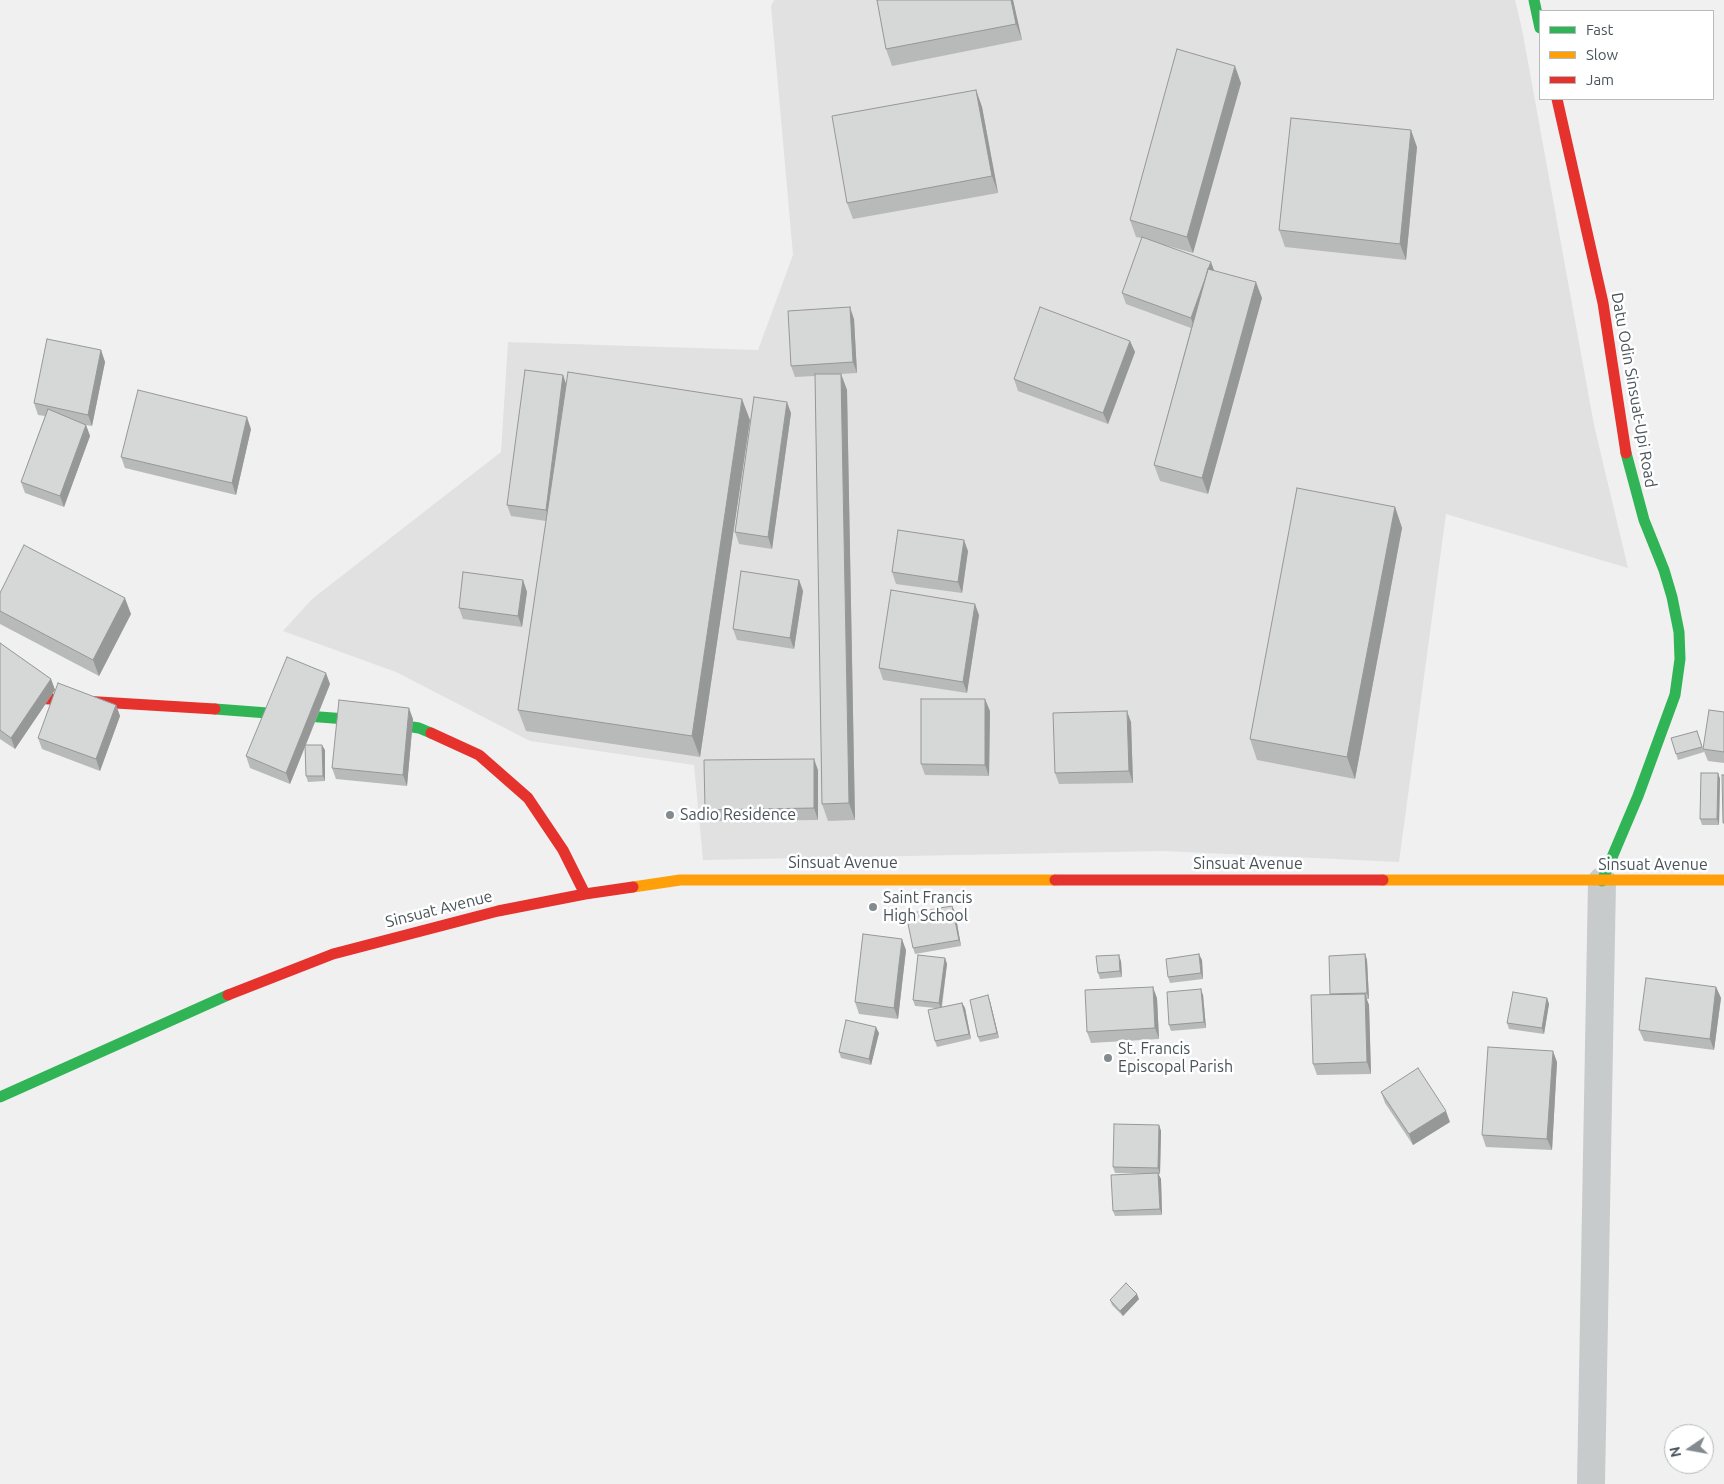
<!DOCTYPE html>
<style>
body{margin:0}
#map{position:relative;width:1724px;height:1484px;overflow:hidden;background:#f0f0f0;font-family:Ubuntu,sans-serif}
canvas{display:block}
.legend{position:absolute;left:1539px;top:10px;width:175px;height:90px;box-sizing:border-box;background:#fff;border:1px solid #b6bbbd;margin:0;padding:6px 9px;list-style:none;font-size:15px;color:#49545a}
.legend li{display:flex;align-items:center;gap:10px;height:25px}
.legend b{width:25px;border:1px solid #b6bbbd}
.north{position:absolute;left:1664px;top:1424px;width:50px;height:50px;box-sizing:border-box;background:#fff;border:1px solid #b6bbbd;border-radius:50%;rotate:258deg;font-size:14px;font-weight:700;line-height:20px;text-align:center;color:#49545a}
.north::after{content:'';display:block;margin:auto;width:18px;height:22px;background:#838b8e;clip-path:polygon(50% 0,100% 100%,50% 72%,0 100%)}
</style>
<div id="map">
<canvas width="1724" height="1484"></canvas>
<ul class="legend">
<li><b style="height:6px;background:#30b455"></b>Fast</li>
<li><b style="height:6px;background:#ff9f0a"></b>Slow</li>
<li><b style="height:6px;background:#e5322d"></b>Jam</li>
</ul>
<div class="north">N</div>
</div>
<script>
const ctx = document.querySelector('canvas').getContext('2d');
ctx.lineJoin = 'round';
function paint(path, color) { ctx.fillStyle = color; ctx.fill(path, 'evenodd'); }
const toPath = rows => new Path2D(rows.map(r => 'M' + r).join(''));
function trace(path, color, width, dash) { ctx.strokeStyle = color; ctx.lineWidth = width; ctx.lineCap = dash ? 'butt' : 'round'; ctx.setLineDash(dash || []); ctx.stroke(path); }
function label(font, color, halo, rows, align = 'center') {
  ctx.font = font + ' Ubuntu,sans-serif'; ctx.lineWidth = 5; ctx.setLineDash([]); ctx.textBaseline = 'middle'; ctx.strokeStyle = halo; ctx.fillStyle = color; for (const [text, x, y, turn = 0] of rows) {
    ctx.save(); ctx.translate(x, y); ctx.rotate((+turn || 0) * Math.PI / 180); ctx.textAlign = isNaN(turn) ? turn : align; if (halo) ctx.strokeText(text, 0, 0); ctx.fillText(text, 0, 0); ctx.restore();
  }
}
paint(toPath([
 [774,0,1515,0,1522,29,1594,425,1628,568,1446,514,1399,862,1163,851,703,860,694,765,530,741,396,672,283,631,312,599,501,452,508,342,758,350,793,255,771,6]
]), '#e2e1e1');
trace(toPath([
 [1591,1484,1602,881]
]), '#c8cbcb', 28);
trace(toPath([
 [1534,0,1540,28],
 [215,709,372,721,419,728,431,733],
 [1602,881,1638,796,1675,695,1680,659,1679,632,1672,597,1664,570,1644,520,1626,453],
 [0,1097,228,995]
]), '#30b455', 11);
trace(toPath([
 [1383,880,1724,880],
 [633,887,680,880,1055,880]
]), '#ff9f0a', 11);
trace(toPath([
 [1557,99,1603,303,1626,453],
 [0,696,215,709],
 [431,733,479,755,528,798,563,850,585,894],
 [1055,880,1383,880],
 [228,995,333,954,498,911,585,894,633,887]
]), '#e5322d', 11);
paint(toPath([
 [877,0,1013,0,1022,40,892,66,886,49],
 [1241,83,1193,253,1165,245,1214,271,1262,298,1208,494,1160,481,1154,465,1191,328,1126,304,1122,293,1142,238,1136,237,1130,220],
 [976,90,982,107,998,193,853,219,847,203],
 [1417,147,1406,260,1285,247,1279,230],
 [854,319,857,373,841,374,847,390,855,820,828,821,822,804,815,376,795,377,791,366],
 [1130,341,1135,352,1108,424,1018,391,1014,379],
 [101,350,105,362,92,426,86,425,90,436,64,507,25,493,21,482,45,416,38,415,34,403],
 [563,375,566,384,750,420,700,757,526,731,518,710,546,521,511,516,507,505],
 [791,413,772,549,739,544,735,532],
 [251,429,236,495,125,468,121,457],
 [1395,507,1402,528,1355,779,1257,760,1250,739],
 [968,551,962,593,896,584,892,572],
 [523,580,527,592,522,627,463,619,459,608],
 [799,580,803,591,794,649,737,640,733,629],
 [0,593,131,614,99,676,0,624],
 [979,615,967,693,883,680,879,668],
 [0,643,51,679,55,690,15,749,0,739],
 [330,684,306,745,325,750,325,781,308,782,306,776,305,747,290,784,250,768,246,756],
 [116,705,120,716,100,771,42,749,38,738],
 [990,711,989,776,925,775,921,764],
 [1724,712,1724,763,1708,761,1703,749],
 [413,719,407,786,336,779,332,768],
 [1131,722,1133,783,1059,784,1055,773],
 [1699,736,1704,752,1678,760,1671,738],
 [818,770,818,820,709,821,705,810],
 [1718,773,1720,779,1719,825,1702,825,1700,819],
 [952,906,955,912,961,946,915,954,913,948],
 [906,950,898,1019,859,1014,855,1002],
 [1365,954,1367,960,1369,999,1366,999,1369,1005,1371,1074,1317,1075,1313,1064,1330,995],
 [945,958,947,964,942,1007,962,1003,965,1008,971,1039,937,1047,935,1041,935,1008,915,1006,913,1000],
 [1202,960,1203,979,1170,983,1168,977],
 [1121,961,1122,977,1100,979,1098,973],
 [1716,987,1721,998,1714,1050,1644,1041,1639,1030],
 [1203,995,1206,1028,1171,1031,1169,1025],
 [1157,998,1159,1039,1091,1043,1087,1032],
 [1547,998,1549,1004,1544,1034,1509,1029,1507,1023],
 [990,1001,999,1038,980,1042,978,1037],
 [879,1033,871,1065,841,1058,839,1052],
 [1557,1062,1552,1150,1486,1147,1482,1135],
 [1381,1092,1450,1122,1413,1145,1385,1103],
 [1159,1125,1161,1131,1160,1174,1158,1174,1161,1179,1162,1215,1115,1216,1113,1211,1155,1174,1115,1173,1113,1167],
 [1139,1299,1123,1316,1112,1305,1110,1300]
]), '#b8baba');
paint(toPath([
 [1011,0,1013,0,1022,40,1016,24],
 [1235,66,1241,83,1193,253,1187,237],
 [976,90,982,107,998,193,992,176],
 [1411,130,1417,147,1406,260,1400,244],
 [1211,262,1215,273,1195,330,1191,318],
 [1256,282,1262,298,1208,494,1202,478],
 [850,307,854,319,857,373,853,362],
 [1130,341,1135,352,1108,424,1103,413],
 [101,350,105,362,92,426,88,415],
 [841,374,847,390,855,820,849,803],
 [563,375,567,387,550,521,546,510],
 [742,399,750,420,700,757,692,736],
 [787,402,791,413,772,549,768,537],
 [247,417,251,429,236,495,232,483],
 [86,425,90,436,64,507,60,496],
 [1395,507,1402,528,1355,779,1347,757],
 [964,540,968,551,962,593,958,582],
 [523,580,527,592,522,627,518,616],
 [799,580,803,591,794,649,790,638],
 [125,598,131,614,99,676,93,660],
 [975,604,979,615,967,693,963,682],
 [326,673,330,684,290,784,286,773],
 [51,679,55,690,15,749,11,738],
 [985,699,990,711,989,776,985,765],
 [116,705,120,716,100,771,96,759],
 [409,708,413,719,407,786,403,775],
 [1127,711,1131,722,1133,783,1129,771],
 [322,745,325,750,325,781,323,776],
 [814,759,818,770,818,820,814,808],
 [1718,773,1720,779,1719,825,1717,819],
 [952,906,955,912,961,946,959,940],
 [902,939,906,950,898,1019,894,1008],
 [1199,954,1202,960,1203,979,1201,973],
 [1365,954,1367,960,1369,999,1367,993],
 [1119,955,1121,961,1122,977,1120,971],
 [945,958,947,964,941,1009,939,1003],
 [1153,987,1157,998,1159,1039,1155,1028],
 [1716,987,1721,998,1714,1050,1710,1039],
 [1201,989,1203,995,1206,1028,1204,1022],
 [1365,994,1369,1005,1371,1074,1367,1062],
 [988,995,990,1001,999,1038,997,1033],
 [1547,998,1549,1004,1544,1034,1542,1028],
 [962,1003,965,1008,971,1039,969,1034],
 [876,1027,879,1033,871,1065,869,1059],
 [1553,1051,1557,1062,1552,1150,1547,1139],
 [1446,1111,1450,1122,1413,1145,1409,1134],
 [1159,1125,1161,1131,1160,1174,1158,1168],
 [1158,1173,1161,1179,1162,1215,1160,1209],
 [1137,1294,1139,1299,1123,1316,1120,1311]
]), '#969797');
const building = toPath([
 [877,0,1011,0,1016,24,886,49,877,0],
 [1177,49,1235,66,1187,237,1130,220,1177,49],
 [976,90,992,176,847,203,832,116,976,90],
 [1291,118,1411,130,1400,244,1279,230,1291,118],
 [1142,237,1211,262,1208,269,1205,279,1191,318,1122,293,1142,237],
 [1208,269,1256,282,1202,478,1154,465,1208,269],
 [850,307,853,362,791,366,788,311,850,307],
 [1040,307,1130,341,1103,413,1014,379,1040,307],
 [47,339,101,350,88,415,34,403,47,339],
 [525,370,563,375,546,510,507,505,525,370],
 [568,372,742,399,692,736,518,710,568,372],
 [815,374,841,374,849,803,822,804,815,374],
 [138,390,247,417,232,483,121,457,138,390],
 [754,397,787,402,768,537,735,532,754,397],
 [48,409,86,425,60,496,21,482,48,409],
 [1297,488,1395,507,1347,757,1250,739,1297,488],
 [898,530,964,540,958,582,892,572,898,530],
 [24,545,125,598,93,660,0,611,0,593,24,545],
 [741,571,799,580,790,638,733,629,741,571],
 [463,572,523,580,518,616,459,608,463,572],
 [891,590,975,604,963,682,879,668,891,590],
 [0,643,51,679,11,738,0,730,0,643],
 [287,657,326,673,286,773,246,756,287,657],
 [58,683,116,705,96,759,38,738,58,683],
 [921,699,985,699,985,765,921,764,921,699],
 [339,700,409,708,403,775,332,768,339,700],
 [1709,710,1724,712,1724,752,1703,749,1709,710],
 [1127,711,1129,771,1055,773,1053,713,1127,711],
 [1697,731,1702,747,1676,754,1671,738,1697,731],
 [305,745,322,745,323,776,306,776,305,745],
 [814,759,814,808,705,810,704,760,814,759],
 [1701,773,1718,773,1717,819,1700,819,1701,773],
 [1722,775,1724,775,1724,823,1723,823,1722,775],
 [952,906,959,940,913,948,906,914,952,906],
 [863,934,902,939,894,1008,855,1002,863,934],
 [1199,954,1201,973,1168,977,1166,959,1199,954],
 [1365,954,1367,993,1330,994,1329,956,1365,954],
 [918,955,945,958,939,1003,913,1000,918,955],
 [1119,955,1120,971,1098,973,1096,956,1119,955],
 [1646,978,1716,987,1710,1039,1639,1030,1646,978],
 [1153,987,1155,1028,1087,1032,1085,990,1153,987],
 [1201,989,1204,1022,1169,1025,1167,992,1201,989],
 [1513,992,1547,998,1542,1028,1507,1023,1513,992],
 [1365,994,1367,1062,1313,1064,1311,995,1365,994],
 [988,995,997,1033,978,1037,970,1000,988,995],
 [962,1003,969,1034,935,1041,928,1010,962,1003],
 [846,1020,876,1027,869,1059,839,1052,846,1020],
 [1488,1047,1553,1051,1547,1139,1482,1135,1488,1047],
 [1418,1068,1446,1111,1409,1134,1381,1092,1418,1068],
 [1114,1124,1159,1125,1158,1168,1113,1167,1114,1124],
 [1158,1173,1160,1209,1113,1211,1111,1175,1158,1173],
 [1126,1283,1137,1294,1120,1311,1110,1300,1126,1283]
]);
paint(building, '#d6d8d8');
trace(building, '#969797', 1);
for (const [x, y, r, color] of [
 [670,815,5,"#838b8e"],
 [873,907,5,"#838b8e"],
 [1108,1058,5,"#838b8e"]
]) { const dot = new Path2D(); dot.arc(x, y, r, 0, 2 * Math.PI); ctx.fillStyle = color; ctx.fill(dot); trace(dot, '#fff', 2); }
label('16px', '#49545a', '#fff', [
 ["Datu Odin Sinsuat-Upi Road",1634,390,80],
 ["Sinsuat Avenue",843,863],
 ["Sinsuat Avenue",1248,864],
 ["Sinsuat Avenue",1653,865],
 ["Sinsuat Avenue",439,909,-14]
]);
label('16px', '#49545a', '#fff', [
 ["Sadio Residence",680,815],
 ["Saint Francis",883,898],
 ["High School",883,916],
 ["St. Francis",1118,1049],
 ["Episcopal Parish",1118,1067]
], 'left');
</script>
